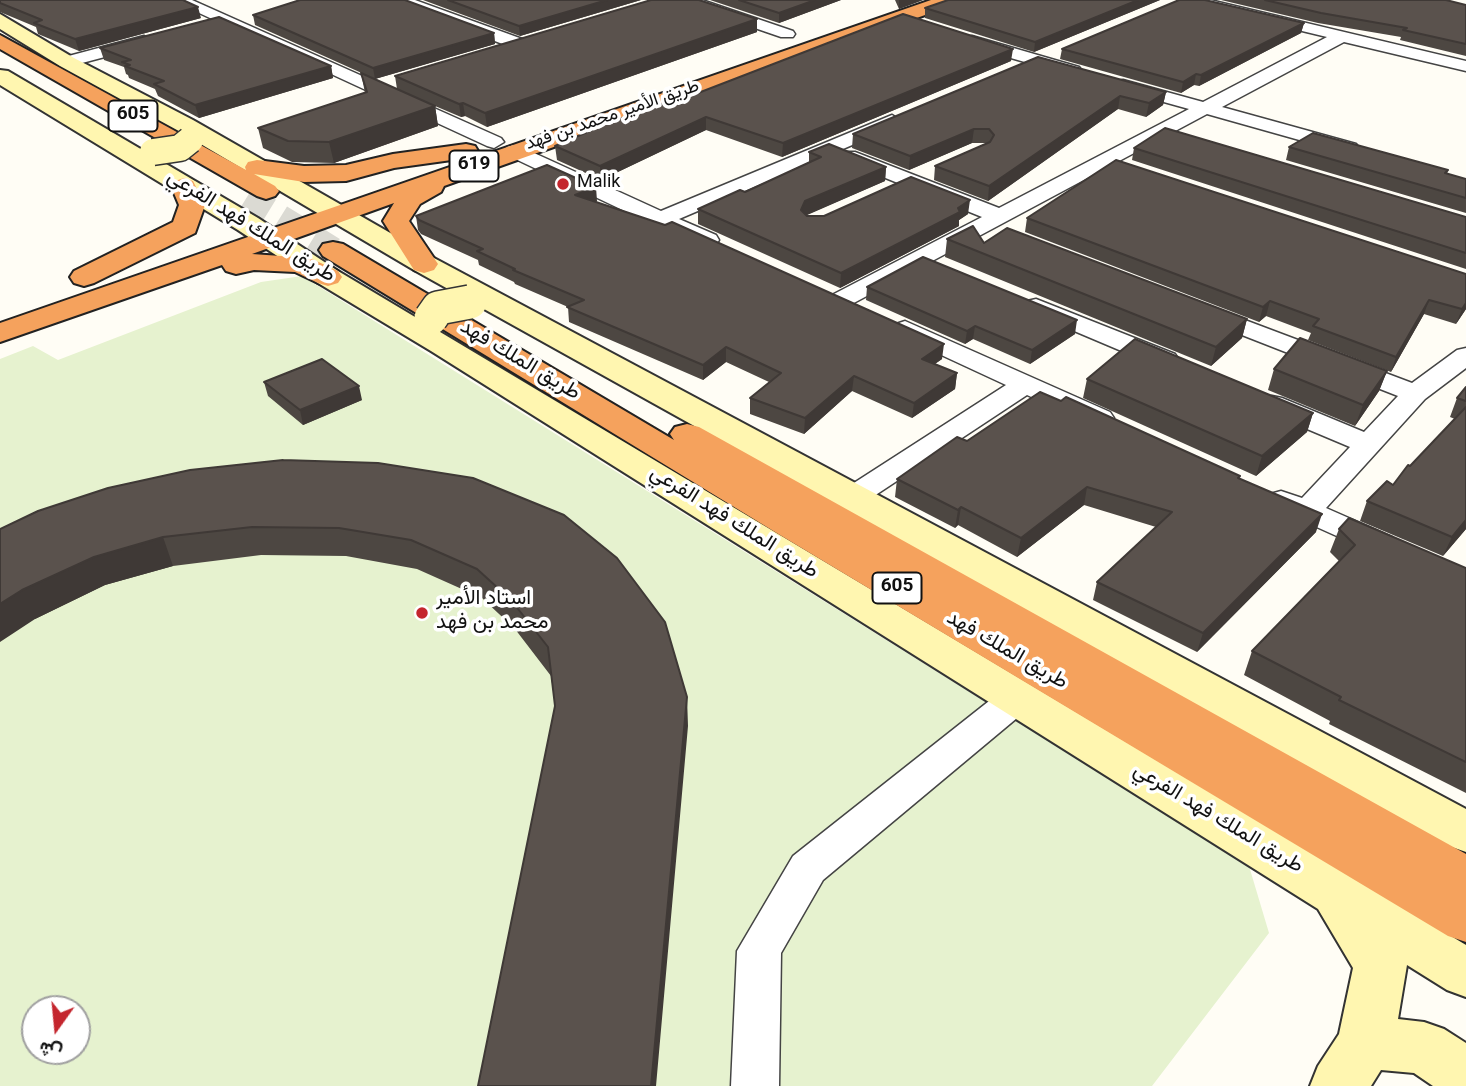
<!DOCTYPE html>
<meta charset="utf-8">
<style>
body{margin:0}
#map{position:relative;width:1466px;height:1086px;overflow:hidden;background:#fffdf5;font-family:Georgia,Vazirmatn,serif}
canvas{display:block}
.north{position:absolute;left:21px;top:995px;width:70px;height:70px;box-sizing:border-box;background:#fff;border:2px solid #a0a0a0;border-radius:50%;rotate:195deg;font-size:19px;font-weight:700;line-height:28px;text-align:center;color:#111}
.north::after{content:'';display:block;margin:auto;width:24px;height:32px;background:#c4262e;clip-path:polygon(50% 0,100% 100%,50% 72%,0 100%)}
</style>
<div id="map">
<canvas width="1466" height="1086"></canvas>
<div class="north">ش</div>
</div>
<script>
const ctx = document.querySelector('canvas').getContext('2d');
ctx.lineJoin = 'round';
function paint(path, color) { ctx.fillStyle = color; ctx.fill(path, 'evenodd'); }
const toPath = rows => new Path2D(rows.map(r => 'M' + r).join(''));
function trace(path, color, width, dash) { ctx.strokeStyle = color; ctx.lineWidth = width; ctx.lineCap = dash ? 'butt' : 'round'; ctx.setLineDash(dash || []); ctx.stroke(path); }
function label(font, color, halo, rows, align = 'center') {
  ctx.font = font + ' Georgia,Vazirmatn,serif'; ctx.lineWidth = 7; ctx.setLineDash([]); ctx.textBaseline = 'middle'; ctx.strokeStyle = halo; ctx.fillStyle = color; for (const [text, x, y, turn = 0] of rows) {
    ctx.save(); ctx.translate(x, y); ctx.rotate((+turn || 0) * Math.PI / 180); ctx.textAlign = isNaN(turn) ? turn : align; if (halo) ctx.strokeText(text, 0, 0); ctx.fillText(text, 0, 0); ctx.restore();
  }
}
paint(toPath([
 [302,276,1249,866,1269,933,1152,1086,0,1086,0,359,33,346,58,360,261,282],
 [35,1009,77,1009,77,1051,35,1051]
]), '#e6f2cf');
trace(toPath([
 [247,197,333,250]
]), '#dbdad3', 26, [26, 13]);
const street = toPath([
 [171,0,192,0,501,138,504,142,494,148,487,146,171,0],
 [393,0,415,0,525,40,527,44,525,48,513,48,396,3,393,0],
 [679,0,702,0,793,31,795,34,793,37,781,37,682,3,679,0],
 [1183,0,1210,0,1466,61,1466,71,1344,42,1222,107,1356,144,1359,148,1356,152,1342,152,1207,114,850,305,841,307,832,305,829,300,832,295,982,217,841,160,838,156,841,152,855,152,999,208,1189,109,1117,89,1114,85,1117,81,1123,80,1203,102,1327,37,1186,3,1183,0],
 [144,36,152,41,150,45,67,67,58,62,61,58,144,36],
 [972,36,1079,67,1082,71,1073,76,966,45,964,41,966,37,972,36],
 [892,115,901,121,899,125,679,219,716,235,719,240,716,245,708,247,652,224,507,155,504,151,507,147,514,145,521,147,661,211,892,115],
 [1036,299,1175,354,1179,360,1175,366,1166,368,1157,366,1027,311,1024,306,1027,301,1036,299],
 [1205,305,1412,383,1457,350,1466,348,1466,368,1425,399,1326,508,1392,537,1397,544,1392,551,1381,554,1370,551,1270,506,1266,500,1270,494,1281,491,1302,498,1350,447,1262,410,1258,404,1262,398,1272,396,1282,398,1364,432,1398,396,1196,317,1193,312,1196,307,1205,305],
 [905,321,1110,412,1114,418,1110,424,1100,426,1090,424,1027,395,865,502,854,505,843,502,839,496,843,490,1006,385,896,334,892,329,896,324,905,321],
 [1016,686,1029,690,1034,699,1029,708,823,880,781,953,779,1086,731,1086,737,951,793,856,1003,690,1016,686]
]);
const secondary = toPath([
 [0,14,74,58,193,120,434,258,1466,809,1466,852,1449,846,414,270,177,130,60,66,0,29,0,14],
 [0,70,8,71,258,218,338,271,1466,945,1466,997,1447,990,1407,965,1398,1019,1424,1022,1444,1029,1466,1043,1466,1086,1433,1086,1414,1073,1381,1070,1371,1086,1310,1086,1318,1066,1339,1034,1353,968,1318,909,431,351,318,283,238,230,0,85,0,70]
]);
const highway = toPath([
 [931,0,958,0,956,4,444,186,441,192,420,204,409,221,438,264,434,270,424,273,414,270,383,221,394,203,252,254,310,258,338,271,342,277,338,283,328,286,318,283,295,272,254,270,236,274,226,271,222,265,0,342,0,323,931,0],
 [0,35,246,170,245,167,248,162,257,160,304,166,346,165,393,154,466,144,475,146,478,151,475,156,466,158,394,168,346,181,304,182,254,174,275,186,279,191,275,196,266,199,257,196,0,49,0,35],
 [184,178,193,181,205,205,195,233,94,283,84,286,74,283,70,277,74,271,173,222,179,205,171,186,175,181,184,178],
 [333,242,343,244,674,440,670,434,675,427,687,424,699,427,1466,854,1466,942,1448,936,780,535,323,256,319,250,323,244,333,242]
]);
trace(street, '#444', 3);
trace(secondary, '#333', 4);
trace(highway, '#222', 4);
paint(street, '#fff');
paint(secondary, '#fff6b0');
paint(highway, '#f5a25d');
const secondaryBridgeFar1 = toPath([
 [153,152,180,148,190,140]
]);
const secondaryBridge = toPath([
 [431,318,438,308,470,302]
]);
trace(secondaryBridgeFar1, '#333', 29, []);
trace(secondaryBridge, '#333', 36, []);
trace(secondaryBridgeFar1, '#fff6b0', 26);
trace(secondaryBridge, '#fff6b0', 33);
paint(toPath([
 [0,0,201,18,79,51,38,34,36,27,0,12],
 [423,0,641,0,520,36],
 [710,0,841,0,779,23],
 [895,0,923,0,899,9],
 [948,0,1160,0,1034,52,925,18,925,8],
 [1221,0,1446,0,1466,5,1466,56,1400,40,1401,37,1318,23],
 [253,15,494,33,495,44,375,79,255,25],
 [757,19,757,32,487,127,465,116,461,117,435,106,438,126,334,163,292,162,263,148,258,128,365,93,361,73,397,89,395,76],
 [1304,23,1301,33,1199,86,1194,85,1181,93,1060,59,1062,49],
 [100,48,331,66,333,78,199,118,158,96,155,89,129,78,128,75,126,74,124,67,104,60],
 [1038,57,1166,92,1163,105,1146,117,1118,109,988,201,934,180,935,166,987,143,972,143,909,170,852,148,853,134],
 [1011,61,782,157,706,130,601,180,557,160,555,146,667,105],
 [1289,147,1448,170,1447,174,1466,179,1466,213,1286,160],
 [1134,148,1466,217,1466,269,1132,160],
 [809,152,886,167,885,181,806,215,807,216,968,214,959,220,959,226,840,288,698,224,698,209,745,192,809,162],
 [1116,160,1466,309,1456,324,1424,314,1391,372,1308,340,1311,333,1266,316,1259,322,1025,232,1027,218],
 [595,201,942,359,935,364,957,373,955,389,912,418,852,391,804,434,750,414,750,398,769,382,726,362,703,380,569,322,568,307,515,284,514,282,479,265,478,260,421,234,418,230,416,216,597,201],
 [947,239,984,243,1247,319,1242,338,1211,366,945,257],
 [867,287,1075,334,1030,364,973,339,965,344,866,300],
 [1274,369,1387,371,1379,391,1355,426,1268,390],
 [1087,379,1313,413,1307,432,1256,476,1083,398],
 [264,382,362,400,303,425,268,396],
 [1466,387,1466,529,1443,556,1360,521,1367,501,1393,485,1455,419,1450,417,1457,398],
 [967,441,1240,479,1316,532,1197,652,1093,600,1097,582,1156,527,1084,505,1017,557,958,525,955,528,895,497,897,479],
 [378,463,688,726,555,706,551,676,515,629,482,598,417,569,346,556,261,555,173,566,105,585,35,619,0,529],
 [1339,529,1466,568,1466,793,1329,724,1330,721,1244,675,1252,651,1339,561,1330,552]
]), '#4d4742');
paint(toPath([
 [607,0,641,0,520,36,519,26],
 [815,0,841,0,779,23,779,13],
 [899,0,923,0,899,9],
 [1138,0,1160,0,1034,52,1035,42],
 [198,7,201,18,79,51,75,39],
 [757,19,757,32,487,127,485,113],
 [1304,23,1301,33,1199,86,1201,75],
 [494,33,495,44,375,79,373,68],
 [1013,49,1011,61,782,157,783,143],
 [331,66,333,78,199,118,195,105],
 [1196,74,1194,85,1181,93,1183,82],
 [1166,92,1163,105,1146,117,1149,103],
 [1120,96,1118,109,988,201,989,186],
 [463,103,465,116,461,117,459,104],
 [435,106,438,126,334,163,329,142],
 [706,117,706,130,601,180,600,166],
 [974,129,972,143,909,170,910,156],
 [886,167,885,181,805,216,801,210,805,201],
 [596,187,597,201,577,208,575,195],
 [970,200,968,214,959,220,959,226,840,288,841,273,958,208],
 [1429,300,1424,314,1391,372,1396,357],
 [1270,301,1266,316,1259,322,1263,307],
 [1466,303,1466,309,1456,324,1462,309],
 [1247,319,1242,338,1211,366,1216,347],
 [1077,320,1075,334,1030,364,1032,350],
 [975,326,973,339,965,344,967,331],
 [944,344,942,359,920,374,922,359],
 [726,347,726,362,703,380,703,365],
 [1387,371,1379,391,1355,426,1363,405],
 [957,373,955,389,912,418,914,403],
 [854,376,852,391,804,434,805,418],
 [359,386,362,400,303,425,300,410],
 [1313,413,1307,432,1256,476,1262,456],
 [1087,487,1084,505,1017,557,1021,538],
 [961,507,958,525,955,528,958,510],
 [1322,514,1316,532,1197,652,1203,633],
 [1466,520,1466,529,1443,556,1452,537],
 [163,537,173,566,105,585,35,619,0,642,0,604,22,590,94,557],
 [687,697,688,726,656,1086,651,1086]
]), '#3f3936');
const building = toPath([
 [0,0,183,0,198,7,75,39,34,23,42,20,0,3,0,0],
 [300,0,405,0,494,33,373,68,253,15,300,0],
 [448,0,607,0,519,26,448,0],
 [651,0,699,0,757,19,485,113,463,103,459,104,395,76,651,0],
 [739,0,815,0,779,13,739,0],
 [948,0,1138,0,1035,42,925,8,948,0],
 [1179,0,1205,0,1304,23,1201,75,1196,74,1183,82,1062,49,1179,0],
 [1265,0,1446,0,1466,5,1466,44,1403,30,1407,28,1321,13,1265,0],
 [903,14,1013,49,783,143,706,117,600,166,555,146,608,123,662,104,667,105,903,14],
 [219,17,331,66,195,105,154,84,164,81,125,66,130,65,122,62,131,60,100,48,219,17],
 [1038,57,1166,92,1149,103,1120,96,989,186,935,166,990,142,994,135,989,129,974,129,910,156,853,134,1038,57],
 [361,73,435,106,329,142,288,141,258,128,367,92,361,73],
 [1165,128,1466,217,1466,253,1134,148,1165,128],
 [1313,133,1448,170,1445,173,1466,179,1466,198,1289,147,1313,133],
 [829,144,886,167,805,201,801,210,807,216,824,216,911,177,970,200,958,208,960,212,841,273,698,209,740,190,745,192,821,157,809,152,829,144],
 [1116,160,1466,274,1466,303,1462,309,1429,300,1396,357,1313,326,1319,319,1270,301,1263,307,1027,218,1116,160],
 [547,165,596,187,575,195,665,225,672,222,944,344,922,359,957,373,914,403,854,376,805,418,750,398,781,373,726,347,703,365,567,307,584,300,513,270,515,269,477,251,483,249,419,220,416,216,547,165],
 [973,226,984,243,1007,228,1247,319,1216,347,947,239,973,226],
 [923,257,1077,320,1032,350,975,326,967,331,867,287,923,257],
 [1300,338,1387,371,1363,405,1274,369,1300,338],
 [1135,339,1313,413,1262,456,1087,379,1135,339],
 [322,359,359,386,300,410,264,382,322,359],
 [1466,387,1466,401,1457,398,1466,387],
 [1040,392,1061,401,1066,397,1240,476,1238,478,1322,514,1203,633,1097,582,1172,512,1087,487,1021,538,961,507,958,510,897,479,957,437,967,441,1040,392],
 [1466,407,1466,520,1452,537,1367,501,1387,481,1393,485,1408,465,1410,466,1466,407],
 [283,460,378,463,473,478,564,515,617,558,665,622,687,697,651,1086,478,1086,555,706,548,647,511,600,477,569,411,540,339,528,252,527,163,537,94,557,22,590,0,604,0,529,38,511,108,488,190,470,283,460],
 [1349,518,1466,568,1466,762,1339,700,1341,697,1252,651,1355,545,1339,529,1349,518]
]);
paint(building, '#5a524d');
trace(building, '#3f3936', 2);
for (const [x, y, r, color] of [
 [563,184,7,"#c4262e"],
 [422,613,7,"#c4262e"]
]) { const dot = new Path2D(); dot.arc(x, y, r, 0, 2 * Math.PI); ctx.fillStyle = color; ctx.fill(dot); trace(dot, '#fff', 2.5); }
label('18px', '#111', '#fff', [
 ["طريق الأمير محمد بن فهد",613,117,-19]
]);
label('18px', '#111', '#fff', [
 ["Malik",577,184]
], 'left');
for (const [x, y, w] of [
 [133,116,49],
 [474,166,49],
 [897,588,49]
]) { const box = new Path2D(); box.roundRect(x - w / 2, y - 15.5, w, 31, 5); ctx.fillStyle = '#fff'; ctx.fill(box); trace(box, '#111', 2); }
label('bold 19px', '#111', null, [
 ["605",133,116],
 ["619",474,166],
 ["605",897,588]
]);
label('21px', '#111', '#fff', [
 ["طريق الملك فهد الفرعي",250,228,32],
 ["طريق الملك فهد",519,362,31],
 ["طريق الملك فهد الفرعي",733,524,32],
 ["طريق الملك فهد",1006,652,30],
 ["طريق الملك فهد الفرعي",1217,820,31]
]);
label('21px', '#111', '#fff', [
 ["استاد الأمير",436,601],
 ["محمد بن فهد",436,625]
], 'left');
</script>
